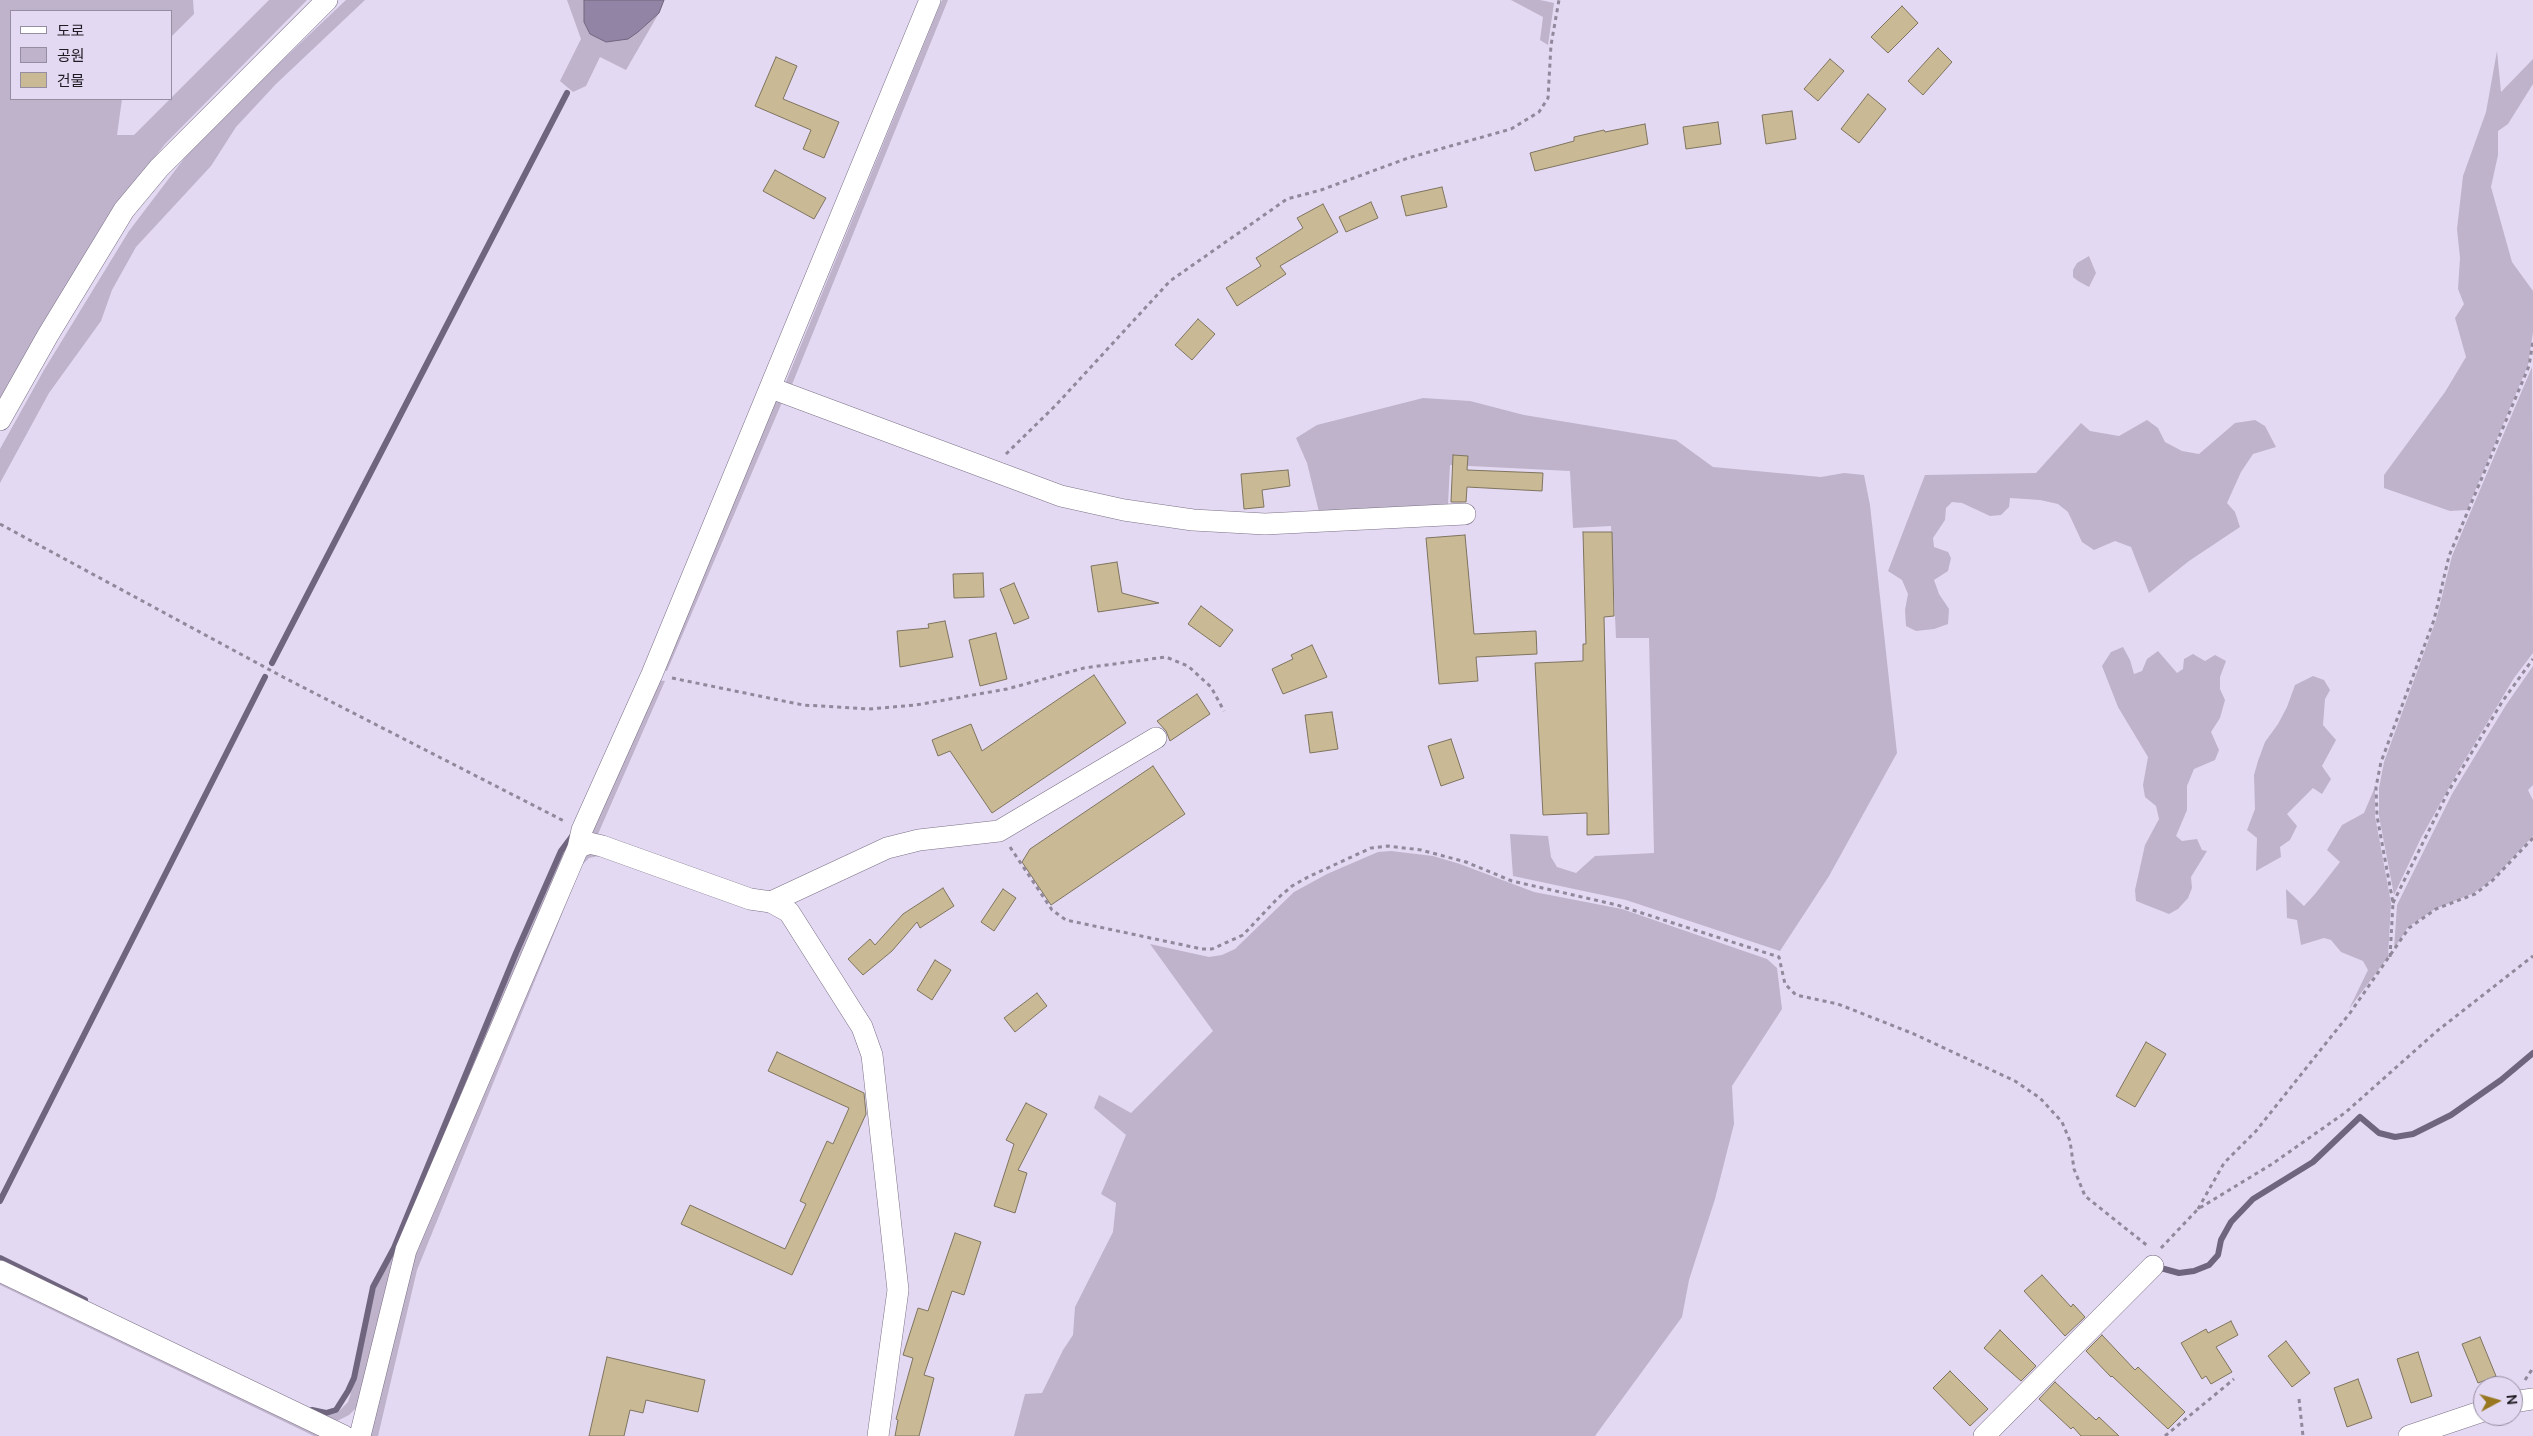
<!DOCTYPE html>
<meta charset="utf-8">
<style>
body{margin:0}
#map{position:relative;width:2533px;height:1436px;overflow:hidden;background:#e4d9f2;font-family:"DM Sans","Noto Sans KR",sans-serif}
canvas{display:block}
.legend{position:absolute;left:10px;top:10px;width:162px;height:90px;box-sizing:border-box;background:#e4d9f2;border:1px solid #958da0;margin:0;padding:6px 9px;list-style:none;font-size:15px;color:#1f1c24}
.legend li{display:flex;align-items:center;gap:10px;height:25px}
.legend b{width:25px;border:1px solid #958da0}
.north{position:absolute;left:2473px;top:1376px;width:50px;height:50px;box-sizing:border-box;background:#e4d9f2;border:1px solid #958da0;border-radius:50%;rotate:84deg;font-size:14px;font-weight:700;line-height:20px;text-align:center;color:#1f1c24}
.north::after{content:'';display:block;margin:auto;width:18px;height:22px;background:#987720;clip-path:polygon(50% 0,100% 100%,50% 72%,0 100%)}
</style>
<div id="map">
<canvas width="2533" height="1436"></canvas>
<ul class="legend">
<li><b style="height:6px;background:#fff"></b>도로</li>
<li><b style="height:14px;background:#beb3cb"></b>공원</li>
<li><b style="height:14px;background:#c9b995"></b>건물</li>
</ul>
<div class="north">N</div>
</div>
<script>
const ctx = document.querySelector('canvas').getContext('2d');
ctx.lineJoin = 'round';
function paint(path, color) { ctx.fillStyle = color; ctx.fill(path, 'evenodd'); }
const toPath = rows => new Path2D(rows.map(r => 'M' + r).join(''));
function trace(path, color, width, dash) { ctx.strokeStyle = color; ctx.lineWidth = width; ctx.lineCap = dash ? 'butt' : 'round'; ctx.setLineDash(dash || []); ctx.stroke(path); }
paint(toPath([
 [0,0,193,0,194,14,171,37,171,11,11,11,11,99,122,99,117,135,134,135,269,0,307,0,165,144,122,199,0,405],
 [346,0,365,0,276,84,236,127,211,166,136,247,112,290,101,321,49,393,0,483,0,449,44,370,129,231,186,156,238,102],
 [567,0,584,0,584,22,590,34,606,42,638,32,659,13,626,70,600,57,586,86,573,92,560,81,581,39],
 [942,0,948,0,791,387,785,384],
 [1511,0,1540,0,1554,3,1548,45,1540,40,1543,17],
 [2497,51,2501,92,2533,59,2533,84,2508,124,2498,131,2498,155,2491,187,2512,262,2533,291,2533,332,2528,365,2467,510,2450,511,2384,488,2384,475,2445,392,2466,357,2455,318,2464,304,2458,289,2460,258,2457,229,2463,176,2486,112],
 [2089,256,2096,273,2089,287,2078,281,2073,277,2073,270,2077,263],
 [2532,367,2533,653,2514,678,2460,768,2421,838,2394,895,2379,816,2379,788,2384,762,2436,620,2452,556],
 [776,395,783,400,721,545,667,671,660,669],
 [1423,398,1470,401,1524,415,1676,440,1713,467,1821,477,1844,473,1864,475,1870,505,1897,753,1829,876,1780,951,1626,900,1513,876,1510,834,1548,836,1551,857,1557,867,1576,873,1595,856,1654,853,1649,638,1616,638,1611,526,1573,528,1570,471,1450,465,1448,504,1320,516,1307,463,1296,438,1317,425],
 [2147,420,2158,428,2165,442,2182,451,2199,454,2235,423,2255,420,2265,426,2276,447,2253,454,2241,472,2227,503,2235,512,2240,527,2189,561,2149,593,2131,547,2115,541,2094,550,2082,542,2068,512,2058,504,2040,500,2010,498,2009,507,2001,515,1990,516,1962,503,1952,502,1946,508,1945,520,1933,538,1934,547,1948,552,1951,558,1948,571,1934,580,1939,594,1949,609,1948,624,1934,629,1916,631,1906,626,1905,610,1908,594,1902,580,1888,571,1925,475,2036,473,2081,423,2090,431,2119,436],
 [2123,647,2130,660,2134,674,2142,671,2147,659,2158,651,2177,673,2183,669,2184,659,2193,654,2205,661,2215,655,2226,661,2220,677,2220,689,2225,700,2220,718,2211,732,2219,750,2215,760,2194,769,2187,786,2187,810,2176,836,2182,841,2197,839,2202,850,2207,851,2191,877,2192,888,2188,898,2178,909,2169,914,2136,901,2135,890,2145,845,2159,819,2156,806,2145,797,2143,785,2148,757,2118,707,2102,666,2111,652],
 [2533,666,2533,785,2528,790,2533,800,2533,836,2493,879,2474,893,2435,909,2408,927,2394,949,2397,905,2452,794,2506,705],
 [2313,676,2324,680,2330,690,2325,699,2323,725,2336,740,2322,766,2331,779,2322,794,2313,788,2287,814,2297,826,2290,840,2280,847,2281,857,2256,871,2257,838,2247,830,2255,809,2254,775,2258,761,2265,742,2278,724,2287,707,2295,685],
 [657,680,665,681,598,834,590,834],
 [2375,787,2375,816,2391,903,2388,957,2349,1009,2368,970,2363,961,2341,952,2331,940,2324,938,2301,945,2297,920,2287,918,2286,889,2304,906,2315,894,2340,862,2327,850,2342,825,2364,813],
 [576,836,356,1408,349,1415,333,1423,324,1416,337,1413,348,1402,356,1377,358,1357,376,1287,396,1248,443,1132,563,851],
 [1391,851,1433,856,1460,864,1534,892,1622,909,1767,959,1777,968,1782,1009,1732,1086,1734,1124,1715,1199,1689,1280,1682,1317,1595,1436,1014,1436,1025,1394,1042,1393,1063,1350,1073,1335,1075,1307,1113,1232,1116,1203,1101,1194,1126,1135,1094,1108,1099,1095,1131,1113,1213,1031,1150,944,1209,957,1222,955,1235,949,1294,892,1327,874,1378,852],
 [584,854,608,854,589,858,582,865,417,1270,378,1436,368,1436,406,1272],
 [0,1277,325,1436,314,1436,0,1285]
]), '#beb3cb');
const water = toPath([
 [584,0,664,0,659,13,638,32,628,39,606,42,590,34,584,22,584,0]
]);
paint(water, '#9284a5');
trace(water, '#70657e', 1);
trace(toPath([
 [272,663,567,93],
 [0,1201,265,677],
 [0,1258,85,1300],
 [2157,1267,2179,1273,2194,1271,2209,1265,2218,1255,2221,1240,2231,1222,2253,1199,2313,1162,2360,1117,2379,1133,2395,1137,2413,1134,2451,1115,2501,1080,2533,1053],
 [312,1410,326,1413,336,1410,348,1391,354,1378,373,1287,394,1248,516,953,561,851,573,835]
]), '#70657e', 6);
const building = toPath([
 [1902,6,1918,23,1888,53,1871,37,1902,6],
 [1938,48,1952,62,1923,95,1908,81,1938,48],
 [776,57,797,66,783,99,839,122,824,158,803,149,811,130,755,106,776,57],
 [1830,59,1844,71,1818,101,1804,89,1830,59],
 [1868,94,1886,109,1859,143,1841,129,1868,94],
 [1792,111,1796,139,1766,144,1762,115,1792,111],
 [1718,122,1721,144,1686,149,1683,127,1718,122],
 [1645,124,1648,144,1535,171,1530,153,1574,141,1574,137,1604,130,1605,132,1645,124],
 [775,170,826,198,814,219,763,191,775,170],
 [1442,187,1447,207,1406,216,1401,196,1442,187],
 [1371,202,1378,218,1346,232,1339,217,1371,202],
 [1323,204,1338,232,1280,266,1286,274,1237,306,1226,288,1261,266,1256,258,1303,228,1297,218,1323,204],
 [1198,319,1215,334,1192,360,1175,345,1198,319],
 [1453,455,1468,456,1467,470,1543,473,1542,491,1467,487,1466,502,1451,502,1453,455],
 [1288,470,1290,486,1262,490,1264,507,1244,509,1241,474,1288,470],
 [1583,532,1612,532,1614,616,1604,617,1609,834,1587,835,1587,813,1543,815,1535,663,1583,661,1583,644,1586,644,1583,532],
 [1465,535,1474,634,1536,631,1537,654,1476,657,1478,681,1439,684,1426,538,1465,535],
 [1117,562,1122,593,1159,603,1098,612,1091,566,1117,562],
 [983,573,984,597,954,598,953,574,983,573],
 [1014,583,1029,618,1014,624,1000,589,1014,583],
 [1201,606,1233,630,1220,647,1188,624,1201,606],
 [945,621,953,657,900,667,897,631,929,628,928,624,945,621],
 [996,633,1007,679,980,686,969,640,996,633],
 [1312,645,1327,677,1283,694,1272,669,1293,659,1291,655,1312,645],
 [1094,675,1126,723,992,813,950,751,938,756,932,740,971,724,982,751,1094,675],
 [1197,694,1210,714,1170,741,1166,731,1157,721,1197,694],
 [1332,712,1338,749,1310,753,1305,715,1332,712],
 [1451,739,1464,778,1441,786,1428,746,1451,739],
 [1153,766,1185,814,1051,905,1022,862,1030,849,1153,766],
 [943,888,954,906,920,928,917,922,892,951,863,975,848,959,870,939,875,945,903,914,943,888],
 [1003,889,1016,898,994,931,981,922,1003,889],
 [935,960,951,970,932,1000,917,990,935,960],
 [1037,993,1047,1006,1015,1032,1004,1018,1037,993],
 [2146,1042,2166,1054,2135,1107,2116,1096,2146,1042],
 [777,1052,864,1093,866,1114,792,1275,681,1224,690,1205,785,1249,806,1204,800,1201,827,1141,833,1144,849,1108,768,1071,777,1052],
 [1026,1103,1047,1114,1018,1170,1027,1173,1015,1213,994,1206,1014,1144,1006,1140,1026,1103],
 [955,1233,981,1242,964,1295,952,1291,924,1375,934,1378,919,1436,895,1436,898,1420,896,1419,913,1358,903,1355,918,1308,928,1311,955,1233],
 [2042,1275,2071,1307,2073,1304,2085,1317,2065,1336,2024,1291,2042,1275],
 [2231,1321,2238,1335,2216,1347,2232,1372,2211,1384,2206,1376,2202,1379,2181,1343,2206,1329,2208,1333,2231,1321],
 [2000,1330,2036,1366,2021,1381,1984,1348,2000,1330],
 [2102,1335,2135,1370,2138,1367,2185,1412,2168,1429,2112,1376,2111,1377,2086,1351,2102,1335],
 [2480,1337,2496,1376,2478,1383,2462,1344,2480,1337],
 [2286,1341,2310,1373,2292,1387,2268,1356,2286,1341],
 [2418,1352,2432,1396,2411,1403,2397,1359,2418,1352],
 [607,1357,705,1380,698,1412,646,1400,643,1413,630,1410,624,1436,589,1436,607,1357],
 [1950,1371,1988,1409,1970,1426,1933,1388,1950,1371],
 [2358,1379,2372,1418,2347,1427,2334,1388,2358,1379],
 [2055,1382,2096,1420,2099,1417,2119,1436,2081,1436,2073,1427,2071,1429,2039,1399,2055,1382]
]);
paint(building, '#c9b995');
trace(building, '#7e745e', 1);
const street = toPath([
 [771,388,1061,496,1124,510,1193,520,1265,524,1465,514],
 [0,420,48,335,124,210,159,168,327,0],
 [578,848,589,843,602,846,750,899,771,902,789,912,862,1027,872,1055,898,1290,878,1436],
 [771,902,887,848,919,840,999,831,1156,738],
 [0,1271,344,1436],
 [2513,1402,2533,1399],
 [360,1436,406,1250,578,848,582,830,652,674,930,0],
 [1984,1436,2153,1266],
 [2409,1436,2483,1411]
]);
trace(street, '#7b7187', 22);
trace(toPath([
 [1006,454,1056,405,1170,281,1287,199,1321,190,1408,158,1511,129,1539,112,1548,98,1551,45,1559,0],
 [0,524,283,677,564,821],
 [672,678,803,705,869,709,916,705,1007,689,1084,668,1166,657,1188,666,1211,687,1224,711],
 [1010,847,1052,910,1066,920,1202,949,1212,949,1243,935,1278,898,1292,886,1308,877,1371,848,1388,846,1421,850,1466,862,1512,881,1617,905,1779,957,1785,984,1796,995,1838,1004,1914,1034,2015,1081,2040,1098,2062,1122,2070,1141,2074,1169,2085,1196,2149,1247],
 [2393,903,2448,792,2502,702,2533,659],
 [2390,957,2393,903,2377,816,2376,787,2381,762,2434,620,2449,556,2529,366,2533,341],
 [2198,1209,2224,1163,2256,1131,2350,1013,2409,928,2436,909,2475,894,2493,880,2533,838],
 [2161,1248,2198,1209,2272,1164,2346,1112,2437,1031,2533,956],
 [2525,1380,2533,1368],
 [2299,1399,2303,1436],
 [2165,1436,2234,1379]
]), '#91899b', 3, [4, 4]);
trace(street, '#fff', 21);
</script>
